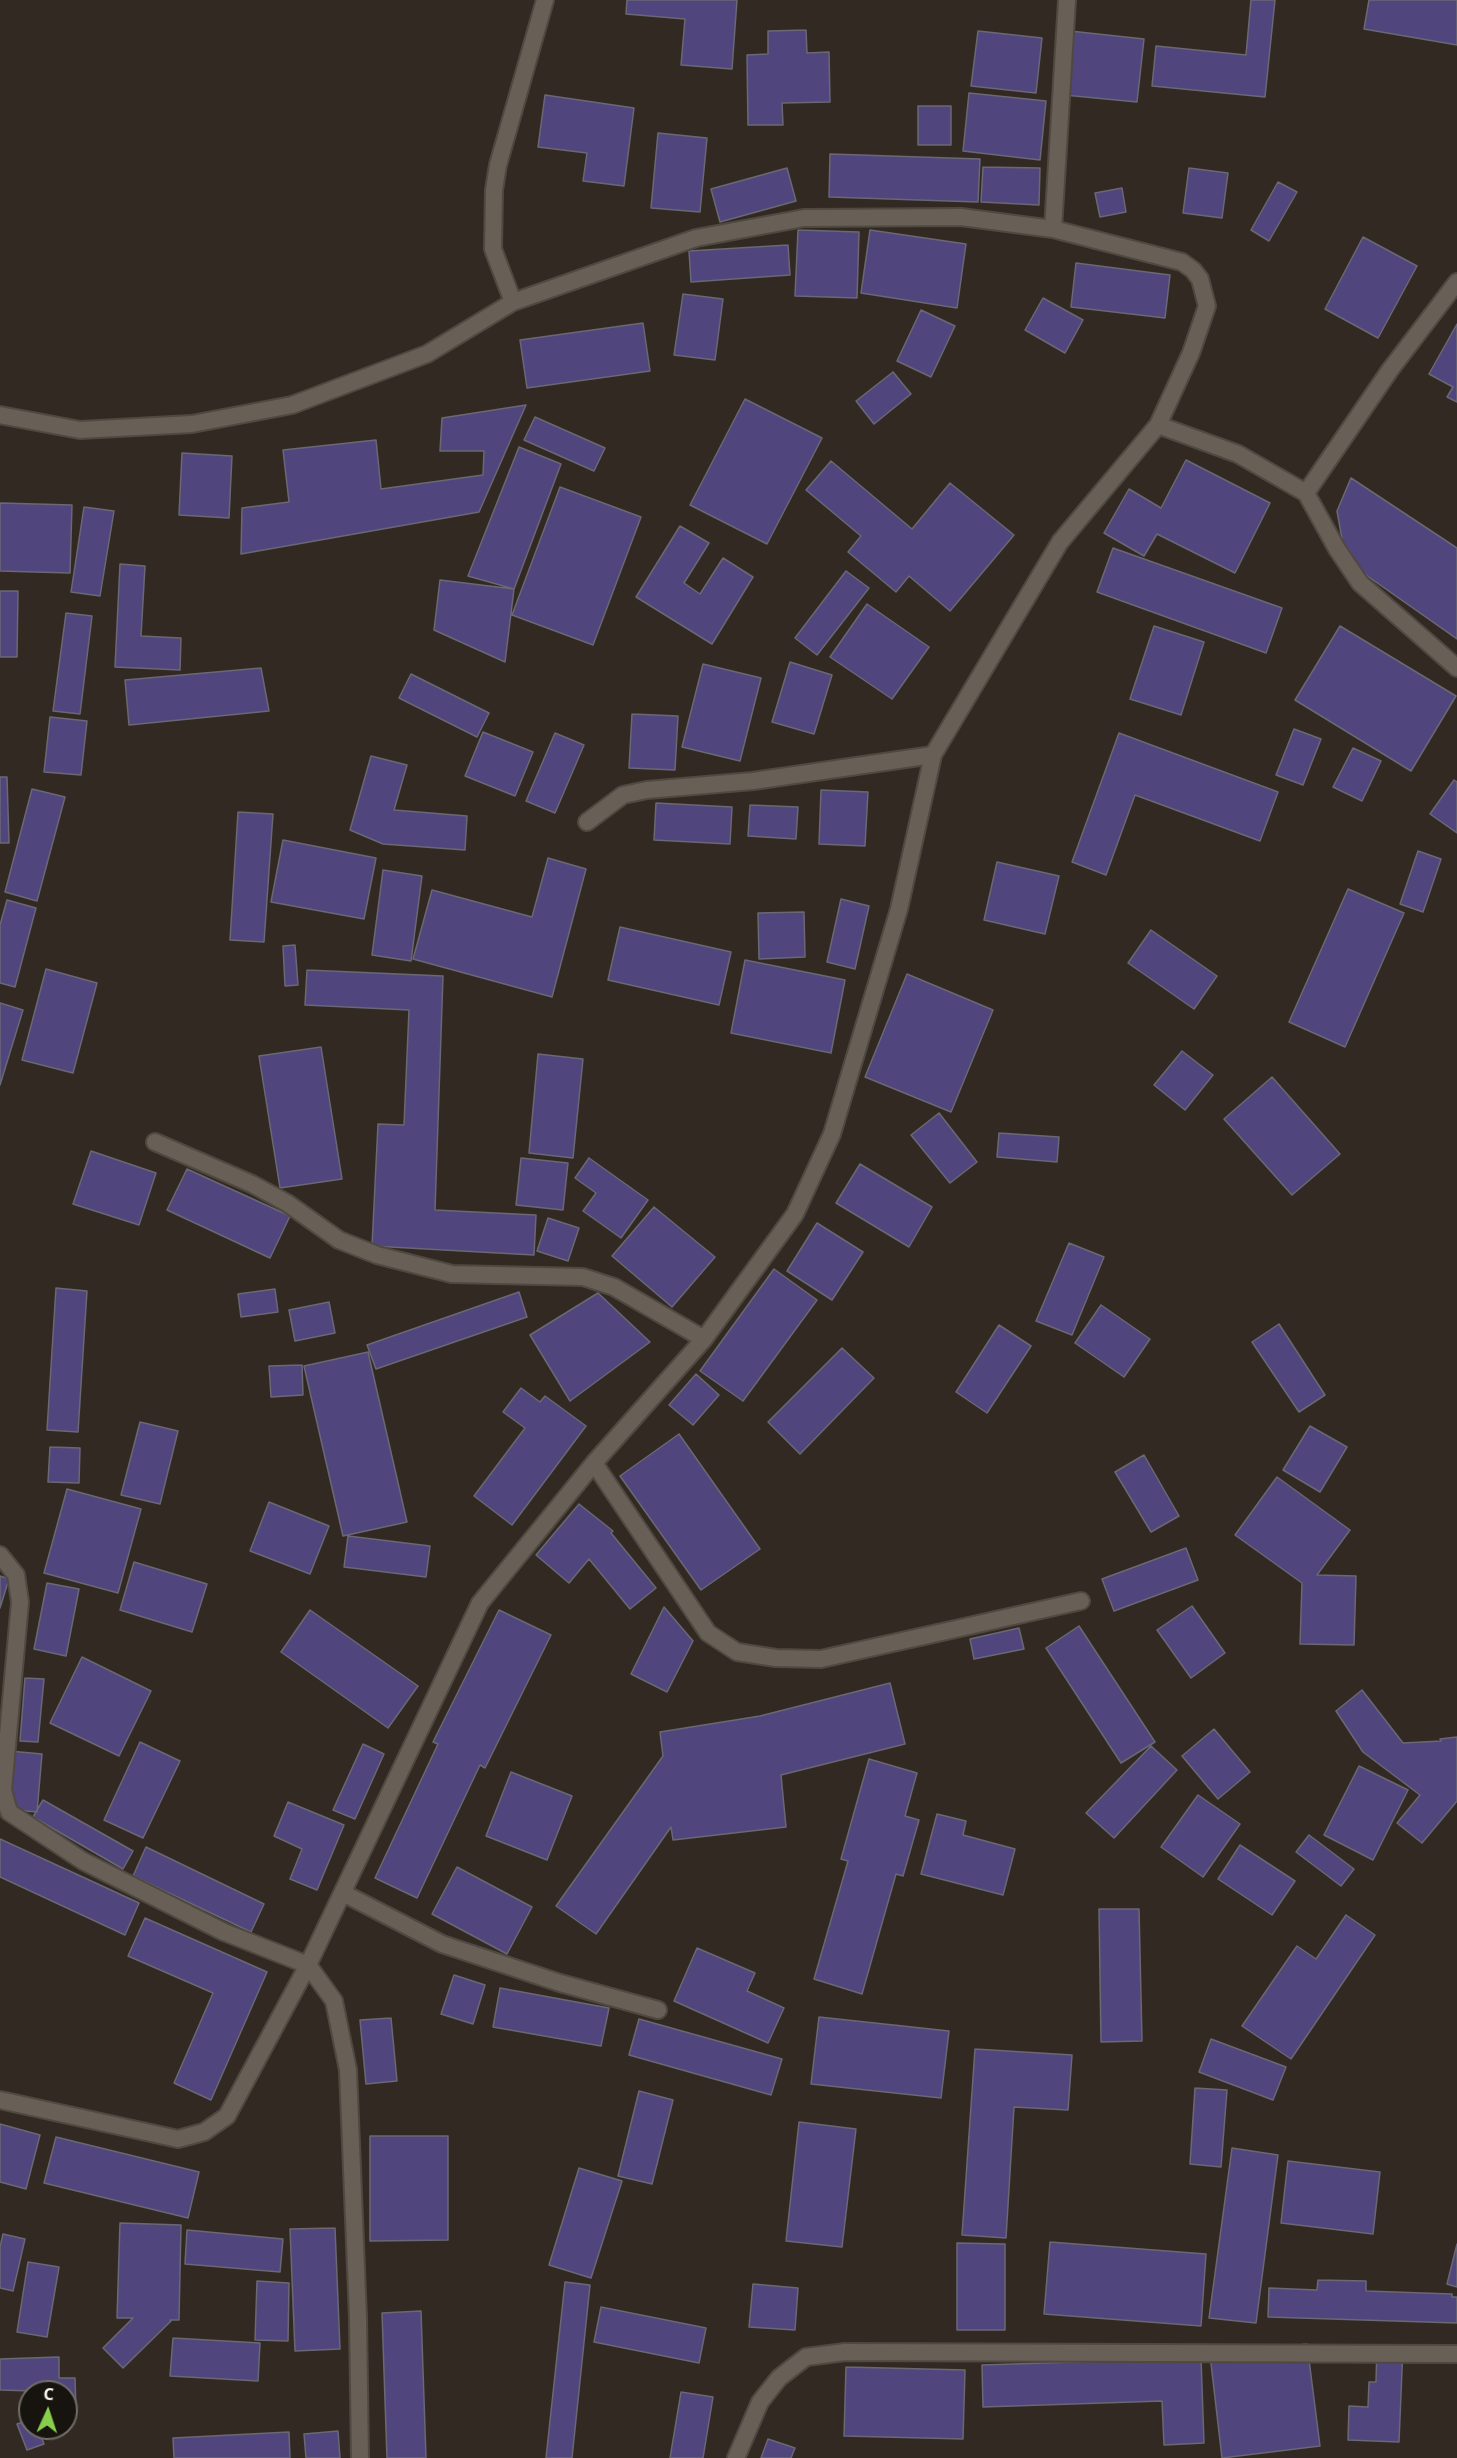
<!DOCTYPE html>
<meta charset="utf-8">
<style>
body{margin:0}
#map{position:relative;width:1457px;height:2458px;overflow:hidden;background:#322a22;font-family:"Noto Sans",sans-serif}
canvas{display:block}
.north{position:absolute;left:18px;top:2380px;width:60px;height:60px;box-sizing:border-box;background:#171410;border:2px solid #716d68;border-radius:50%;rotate:3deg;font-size:16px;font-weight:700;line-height:24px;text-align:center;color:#f7f2ed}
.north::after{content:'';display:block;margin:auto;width:21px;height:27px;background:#87cf4b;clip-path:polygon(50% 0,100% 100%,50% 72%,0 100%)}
</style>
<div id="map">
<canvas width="1457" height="2458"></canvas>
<div class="north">С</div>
</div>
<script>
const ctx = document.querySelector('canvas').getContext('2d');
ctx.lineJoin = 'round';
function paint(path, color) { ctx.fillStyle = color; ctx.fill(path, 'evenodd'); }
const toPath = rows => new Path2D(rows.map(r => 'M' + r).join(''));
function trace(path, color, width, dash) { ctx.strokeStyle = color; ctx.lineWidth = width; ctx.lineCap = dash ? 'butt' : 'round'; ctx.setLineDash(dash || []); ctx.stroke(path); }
const building = toPath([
 [627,0,737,0,732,69,681,65,685,19,626,14,627,0],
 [1251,0,1275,0,1265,97,1152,86,1156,46,1246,55,1251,0],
 [1369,0,1457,0,1457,45,1364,29,1369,0],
 [806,30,807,53,829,52,830,102,782,103,783,125,748,125,747,55,768,54,768,31,806,30],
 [978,31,1042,38,1036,93,971,86,978,31],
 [1070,31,1144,39,1137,102,1064,95,1070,31],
 [969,93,1046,101,1040,160,963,151,969,93],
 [545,95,634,108,624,186,583,181,587,153,538,147,545,95],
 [918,106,951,106,951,145,918,145,918,106],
 [658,133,707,138,700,212,651,208,658,133],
 [830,154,980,159,978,202,829,197,830,154],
 [983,167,1040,168,1039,205,981,202,983,167],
 [787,168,796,201,720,222,711,189,787,168],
 [1189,168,1228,173,1222,218,1183,213,1189,168],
 [1278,182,1297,192,1269,241,1251,230,1278,182],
 [1122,188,1126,212,1100,217,1095,193,1122,188],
 [798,230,859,232,857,298,795,296,798,230],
 [870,230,966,244,957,308,861,293,870,230],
 [1363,237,1417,266,1378,338,1325,309,1363,237],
 [788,245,790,275,691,282,689,251,788,245],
 [1076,263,1170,275,1165,318,1071,307,1076,263],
 [683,294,723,299,715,360,674,355,683,294],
 [1043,298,1083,320,1065,353,1025,330,1043,298],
 [921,310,955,326,931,377,897,361,921,310],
 [643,323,650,371,527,388,520,340,643,323],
 [1457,324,1457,402,1447,397,1453,387,1429,374,1457,324],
 [893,372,911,394,874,424,856,401,893,372],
 [745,399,822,438,767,544,690,505,745,399],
 [526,405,479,512,241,554,242,508,289,502,283,450,376,440,381,489,483,475,484,451,440,451,442,418,526,405],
 [535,417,605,448,594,471,524,440,535,417],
 [519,447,561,464,514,589,468,576,519,447],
 [182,453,232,456,229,518,179,515,182,453],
 [1186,460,1270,503,1235,573,1157,534,1144,556,1104,533,1129,489,1161,508,1186,460],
 [831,461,912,529,950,483,1014,535,950,611,909,576,896,592,848,552,861,536,806,490,831,461],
 [1351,478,1457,548,1457,639,1346,561,1337,511,1351,478],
 [560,487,641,517,593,645,512,615,560,487],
 [0,503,72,505,70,573,0,571,0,503],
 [84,507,114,511,100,596,71,592,84,507],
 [680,526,709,543,684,583,700,594,723,558,753,577,712,644,636,597,680,526],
 [1113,548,1282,608,1266,653,1097,592,1113,548],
 [120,564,145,566,141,636,181,638,180,670,115,667,120,564],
 [846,571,869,588,817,655,795,638,846,571],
 [440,580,514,589,505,662,434,630,440,580],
 [0,591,18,591,17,657,0,657,0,591],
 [867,604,929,647,892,699,830,657,867,604],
 [66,613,92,616,80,714,53,711,66,613],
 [1154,626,1204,642,1181,715,1130,699,1154,626],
 [1340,626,1456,696,1411,771,1295,700,1340,626],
 [790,662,832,675,814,734,772,722,790,662],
 [703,664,761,678,740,761,682,747,703,664],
 [261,668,269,711,129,725,125,680,261,668],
 [411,674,489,713,477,737,399,698,411,674],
 [632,714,678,716,675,770,629,768,632,714],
 [50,717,87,721,81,775,44,772,50,717],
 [1294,729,1321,739,1303,785,1276,775,1294,729],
 [483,732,533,752,515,796,465,776,483,732],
 [555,733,584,745,555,813,526,801,555,733],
 [1119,733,1278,792,1260,841,1135,795,1106,875,1072,862,1119,733],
 [1353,748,1381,761,1362,801,1333,787,1353,748],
 [371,756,407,765,394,810,467,816,465,850,383,844,350,830,371,756],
 [0,777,7,777,9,843,0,843,0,777],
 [1454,780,1457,782,1457,833,1430,814,1454,780],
 [32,789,65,797,37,901,5,892,32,789],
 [821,790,868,792,865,846,819,844,821,790],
 [656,803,732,807,730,844,654,840,656,803],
 [750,805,798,807,796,839,748,836,750,805],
 [238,812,273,814,264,942,230,940,238,812],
 [283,840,376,858,364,919,271,902,283,840],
 [1418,851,1441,859,1423,912,1400,904,1418,851],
 [548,858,586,869,552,997,413,959,432,890,532,917,548,858],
 [997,862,1059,876,1045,934,984,920,997,862],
 [383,870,422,876,411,961,372,955,383,870],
 [1348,889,1404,913,1345,1047,1289,1022,1348,889],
 [841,899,869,906,855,969,827,962,841,899],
 [7,900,36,908,15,987,0,983,0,925,7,900],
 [804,912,805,957,759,959,758,913,804,912],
 [620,927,731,952,719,1005,608,980,620,927],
 [1151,930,1217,976,1194,1009,1128,963,1151,930],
 [295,945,298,985,285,986,283,946,295,945],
 [745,960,845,980,831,1053,731,1033,745,960],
 [46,969,97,983,73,1073,22,1060,46,969],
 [307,970,443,976,435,1210,536,1215,534,1255,372,1246,378,1124,404,1125,409,1010,305,1005,307,970],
 [907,974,993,1010,951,1112,865,1077,907,974],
 [0,1003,23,1010,0,1085,0,1003],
 [321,1047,342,1179,280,1188,259,1056,321,1047],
 [1182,1051,1213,1075,1185,1110,1154,1085,1182,1051],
 [538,1054,583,1059,573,1158,529,1153,538,1054],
 [1272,1077,1340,1154,1292,1195,1224,1119,1272,1077],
 [939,1113,977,1162,950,1183,911,1135,939,1113],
 [999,1133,1059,1137,1057,1162,997,1157,999,1133],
 [91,1151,156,1173,139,1225,73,1204,91,1151],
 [521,1158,568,1163,563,1210,516,1205,521,1158],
 [589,1158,648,1200,621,1238,583,1211,596,1193,575,1178,589,1158],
 [860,1164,932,1207,909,1247,836,1203,860,1164],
 [187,1169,290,1216,270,1258,167,1210,187,1169],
 [654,1207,715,1257,672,1307,612,1256,654,1207],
 [548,1218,579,1228,568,1261,537,1251,548,1218],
 [817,1223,863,1252,832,1300,787,1271,817,1223],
 [1069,1243,1104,1257,1072,1335,1036,1321,1069,1243],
 [774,1269,817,1300,743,1401,700,1371,774,1269],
 [56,1288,87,1291,78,1432,47,1430,56,1288],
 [275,1289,278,1312,241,1317,238,1294,275,1289],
 [519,1292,527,1317,376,1369,367,1345,519,1292],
 [598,1293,650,1342,570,1401,530,1335,598,1293],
 [329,1302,335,1333,295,1341,289,1310,329,1302],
 [1101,1305,1150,1339,1124,1377,1075,1343,1101,1305],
 [1279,1324,1325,1395,1299,1412,1252,1342,1279,1324],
 [999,1325,1031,1346,987,1413,956,1392,999,1325],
 [842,1348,874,1378,800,1454,768,1422,842,1348],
 [368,1352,407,1522,343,1536,304,1366,368,1352],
 [302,1365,303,1395,271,1397,269,1366,302,1365],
 [696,1374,719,1395,693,1425,669,1405,696,1374],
 [521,1388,540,1402,545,1396,586,1426,512,1525,474,1496,525,1428,503,1412,521,1388],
 [140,1422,178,1431,160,1504,121,1495,140,1422],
 [1310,1426,1347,1447,1320,1492,1283,1470,1310,1426],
 [679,1434,760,1549,701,1590,620,1476,679,1434],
 [50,1447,80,1448,79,1483,48,1482,50,1447],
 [1144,1455,1179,1516,1151,1532,1115,1472,1144,1455],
 [1277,1477,1350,1530,1317,1575,1356,1576,1354,1645,1300,1644,1302,1583,1235,1535,1277,1477],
 [67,1489,141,1509,118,1593,44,1573,67,1489],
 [269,1502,329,1526,310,1574,250,1551,269,1502],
 [579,1504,613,1531,611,1533,656,1588,630,1609,589,1559,569,1583,536,1555,579,1504],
 [348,1536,430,1546,426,1577,344,1567,348,1536],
 [1186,1548,1198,1580,1114,1611,1102,1579,1186,1548],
 [134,1562,207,1584,192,1632,120,1610,134,1562],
 [0,1576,9,1579,0,1608,0,1576],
 [47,1583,79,1589,66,1656,34,1649,47,1583],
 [1192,1606,1225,1653,1191,1678,1157,1630,1192,1606],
 [664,1607,693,1641,667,1692,631,1674,664,1607],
 [310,1610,418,1686,388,1728,281,1652,310,1610],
 [499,1610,551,1635,485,1768,480,1765,417,1898,375,1878,438,1744,433,1742,499,1610],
 [1079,1626,1155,1742,1121,1763,1046,1648,1079,1626],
 [1019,1628,1024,1649,974,1659,970,1639,1019,1628],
 [82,1657,151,1691,119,1756,50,1723,82,1657],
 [25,1678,44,1679,38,1742,20,1741,25,1678],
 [890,1683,905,1744,781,1775,786,1827,673,1840,671,1827,596,1934,556,1906,663,1756,660,1732,760,1716,890,1683],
 [1362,1690,1403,1743,1441,1741,1440,1739,1457,1737,1457,1801,1422,1843,1397,1823,1420,1795,1363,1752,1336,1711,1362,1690],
 [1214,1729,1250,1772,1218,1799,1182,1756,1214,1729],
 [140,1742,180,1761,143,1838,104,1820,140,1742],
 [363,1744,384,1754,355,1819,333,1810,363,1744],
 [1151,1746,1177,1770,1114,1838,1086,1813,1151,1746],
 [9,1751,42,1754,37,1812,4,1809,9,1751],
 [869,1759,917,1773,905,1816,919,1820,903,1876,896,1874,862,1994,814,1979,848,1861,841,1859,869,1759],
 [1359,1766,1408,1790,1373,1860,1324,1835,1359,1766],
 [511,1772,572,1796,547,1860,486,1836,511,1772],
 [1198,1795,1240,1824,1203,1877,1161,1847,1198,1795],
 [43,1800,133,1851,123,1869,33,1817,43,1800],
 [288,1802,344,1825,317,1890,290,1879,302,1849,274,1836,288,1802],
 [937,1814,966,1821,963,1835,1015,1849,1003,1895,921,1874,937,1814],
 [1309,1835,1354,1869,1341,1886,1296,1852,1309,1835],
 [0,1839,139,1903,125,1935,0,1877,0,1839],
 [1240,1845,1295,1881,1272,1915,1218,1879,1240,1845],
 [146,1847,264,1904,251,1932,133,1876,146,1847],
 [457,1867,532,1907,507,1954,432,1914,457,1867],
 [1099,1909,1139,1909,1142,2041,1101,2042,1099,1909],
 [1346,1915,1375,1935,1291,2059,1242,2026,1297,1946,1316,1959,1346,1915],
 [145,1918,267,1972,211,2100,174,2083,213,1993,128,1956,145,1918],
 [697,1948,755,1973,747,1991,784,2008,768,2043,674,2001,697,1948],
 [454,1975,485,1985,473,2024,441,2014,454,1975],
 [500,1988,609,2008,601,2046,493,2027,500,1988],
 [819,2017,949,2031,941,2098,811,2084,819,2017],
 [391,2018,397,2081,366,2084,360,2020,391,2018],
 [639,2019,782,2059,771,2095,629,2055,639,2019],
 [1211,2039,1286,2067,1273,2100,1199,2072,1211,2039],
 [975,2049,1072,2055,1068,2110,1014,2107,1006,2238,962,2235,975,2049],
 [1195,2088,1227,2090,1221,2167,1190,2164,1195,2088],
 [639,2091,673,2100,652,2184,618,2176,639,2091],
 [799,2122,856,2129,842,2247,786,2241,799,2122],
 [0,2124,40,2135,26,2189,0,2182,0,2124],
 [370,2136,448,2136,448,2240,370,2241,370,2136],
 [56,2137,199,2172,188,2218,44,2183,56,2137],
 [1232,2148,1278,2155,1256,2323,1209,2318,1232,2148],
 [1288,2161,1380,2172,1373,2234,1281,2223,1288,2161],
 [579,2168,622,2181,591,2278,549,2265,579,2168],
 [120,2223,181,2225,179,2320,170,2320,171,2321,123,2368,103,2348,133,2318,117,2318,120,2223],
 [335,2228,340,2349,295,2351,290,2229,335,2228],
 [187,2230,283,2239,280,2272,185,2264,187,2230],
 [3,2234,25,2239,13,2291,0,2288,0,2247,3,2234],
 [1050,2242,1206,2254,1201,2326,1044,2314,1050,2242],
 [957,2243,1005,2244,1005,2330,957,2330,957,2243],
 [1457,2244,1457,2287,1447,2284,1457,2244],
 [28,2262,59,2267,47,2337,17,2332,28,2262],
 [1318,2280,1366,2281,1366,2291,1452,2294,1452,2297,1457,2297,1457,2323,1268,2317,1269,2288,1317,2290,1318,2280],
 [257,2281,289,2283,288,2341,255,2340,257,2281],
 [565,2282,590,2285,572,2458,546,2458,565,2282],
 [753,2284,798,2288,795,2330,749,2327,753,2284],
 [601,2307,706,2328,699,2363,594,2342,601,2307],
 [421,2311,426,2458,387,2458,382,2313,421,2311],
 [173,2338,260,2343,258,2381,170,2376,173,2338],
 [1307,2344,1320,2446,1222,2458,1210,2355,1307,2344],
 [1377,2345,1403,2346,1399,2442,1348,2440,1349,2406,1368,2407,1369,2382,1376,2382,1377,2345],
 [59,2357,59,2378,75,2378,76,2411,66,2412,66,2392,0,2390,0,2359,59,2357],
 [1201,2358,1204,2443,1164,2445,1162,2401,983,2407,982,2365,1201,2358],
 [846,2367,965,2370,963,2439,844,2436,846,2367],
 [681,2392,713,2397,703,2458,670,2458,681,2392],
 [30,2420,30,2428,38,2428,44,2444,27,2450,17,2424,30,2420],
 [338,2431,340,2458,306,2458,304,2434,338,2431],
 [289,2432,290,2458,174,2458,173,2438,289,2432],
 [768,2439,795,2448,791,2458,761,2458,768,2439]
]);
paint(building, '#51457d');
trace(building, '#6a6874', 1.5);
const service = toPath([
 [587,822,623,795,647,790,753,781,933,755],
 [0,1555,16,1575,20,1602,3,1790,9,1812,83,1861,224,1932,308,1965]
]);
const minor = toPath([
 [1053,229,1067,0],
 [513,302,493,249,494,190,498,165,545,0],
 [0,415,80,430,192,424,292,405,427,354,513,302,696,238,804,218,961,217,1053,229,1182,262,1193,270,1200,279,1207,306,1191,353,1158,425,1060,542,933,755,899,909,832,1134,795,1214,704,1339,594,1463,480,1603,308,1965,227,2116,204,2132,178,2139,0,2100],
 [1158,425,1238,454,1306,493,1337,549,1360,583,1457,668],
 [1306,493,1390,370,1457,282],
 [155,1142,252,1184,287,1203,339,1240,377,1255,452,1274,583,1277,614,1287,704,1339],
 [594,1463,708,1633,737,1652,776,1658,821,1659,1081,1601],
 [343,1893,442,1944,560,1983,658,2010],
 [308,1965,334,2001,348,2070,358,2318,360,2458],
 [736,2458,760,2402,779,2378,806,2357,845,2352,1457,2354]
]);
trace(service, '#4f4941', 20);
trace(minor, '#4f4941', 20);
trace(service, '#685f56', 16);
trace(minor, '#685f56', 16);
</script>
